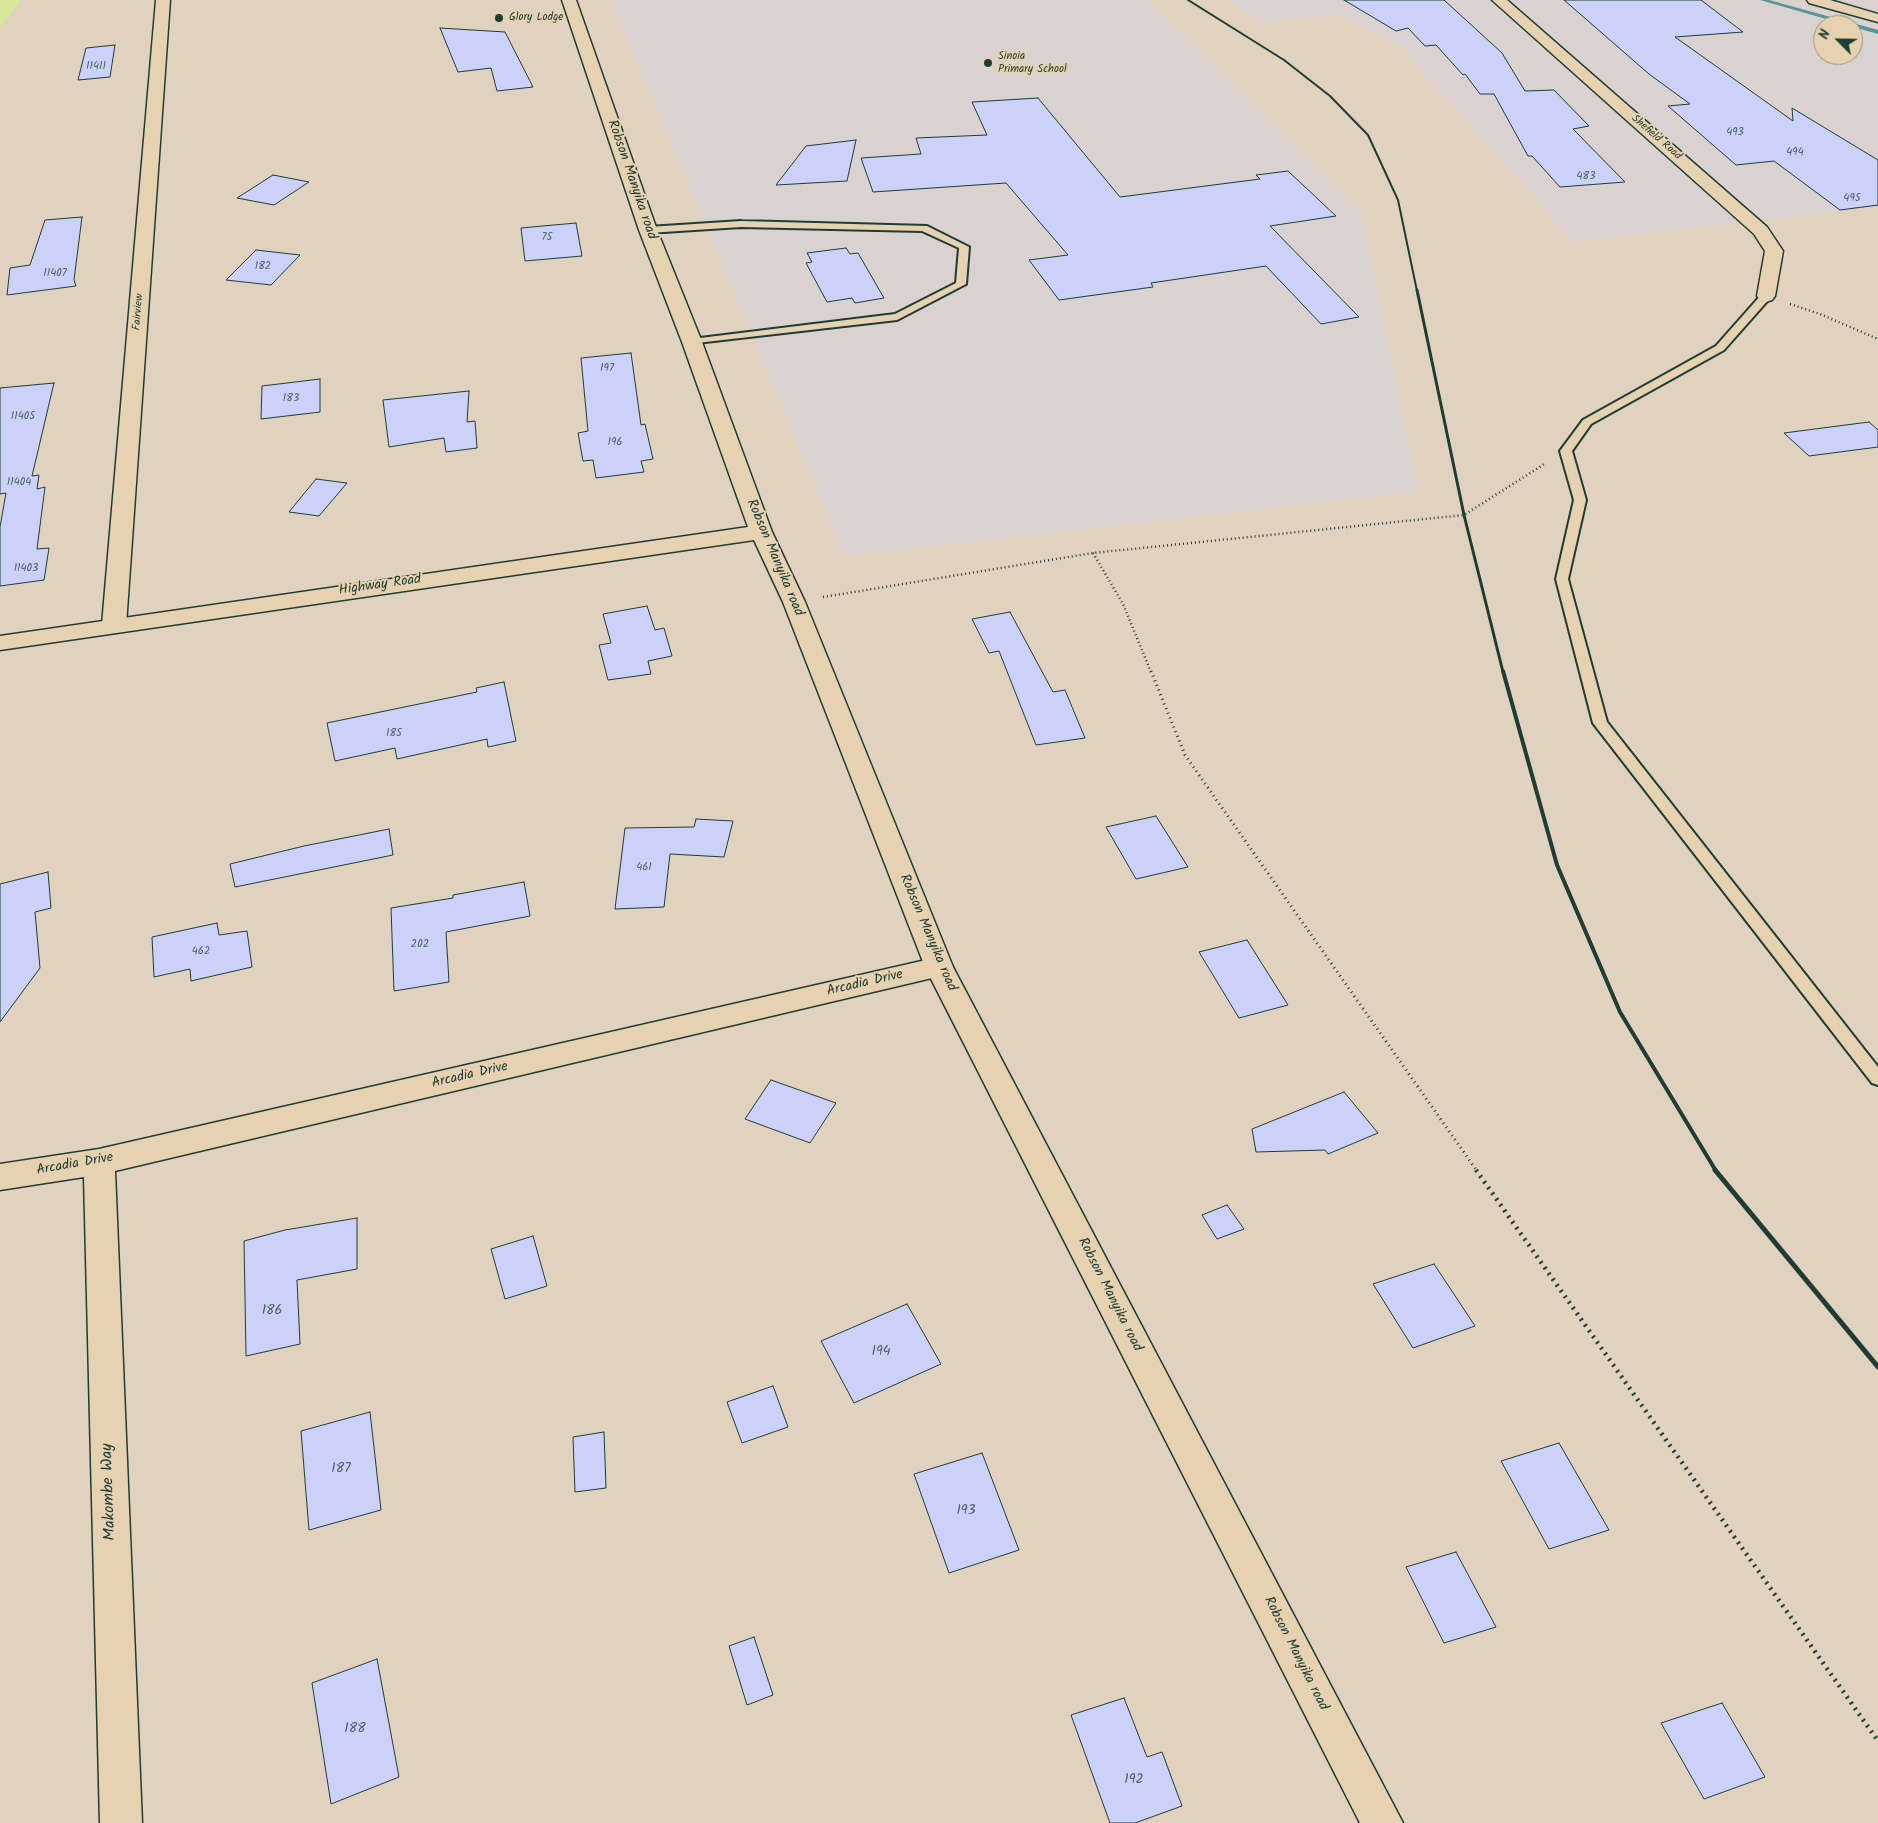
<!DOCTYPE html>
<style>
body{margin:0}
#map{position:relative;width:1878px;height:1823px;overflow:hidden;background:#e1d2bf;font-family:Kalam,sans-serif}
canvas{display:block}
.north{position:absolute;left:1813px;top:15px;width:50px;height:50px;box-sizing:border-box;background:#e6d2b1;border:1px solid #96967f;border-radius:50%;rotate:293deg;font-size:14px;font-weight:700;line-height:20px;text-align:center;color:#1f3d34}
.north::after{content:'';display:block;margin:auto;width:18px;height:22px;background:#1f3d34;clip-path:polygon(50% 0,100% 100%,50% 72%,0 100%)}
</style>
<div id="map">
<canvas width="1878" height="1823"></canvas>
<div class="north">N</div>
</div>
<script>
const ctx = document.querySelector('canvas').getContext('2d');
ctx.lineJoin = 'round';
function paint(path, color) { ctx.fillStyle = color; ctx.fill(path, 'evenodd'); }
const toPath = rows => new Path2D(rows.map(r => 'M' + r).join(''));
function trace(path, color, width, dash) { ctx.strokeStyle = color; ctx.lineWidth = width; ctx.lineCap = dash ? 'butt' : 'round'; ctx.setLineDash(dash || []); ctx.stroke(path); }
function label(font, color, halo, rows, align = 'center') {
  ctx.font = font + ' Kalam,sans-serif'; ctx.lineWidth = 4; ctx.setLineDash([]); ctx.textBaseline = 'middle'; ctx.strokeStyle = halo; ctx.fillStyle = color; for (const [text, x, y, turn = 0] of rows) {
    ctx.save(); ctx.translate(x, y); ctx.rotate((+turn || 0) * Math.PI / 180); ctx.textAlign = isNaN(turn) ? turn : align; if (halo) ctx.strokeText(text, 0, 0); ctx.fillText(text, 0, 0); ctx.restore();
  }
}
paint(toPath([
 [611,0,1146,0,1362,215,1418,491,845,556],
 [1231,0,1878,0,1878,207,1573,241,1400,45,1338,15,1258,22],
 [1823,25,1853,25,1853,55,1823,55]
]), '#dad2d0');
paint(toPath([
 [0,0,21,0,0,27]
]), '#dae698');
paint(toPath([
 [1760,0,1769,0,1878,30,1878,34,1853,27,1853,25,1847,25,1760,0]
]), '#599597');
const building = toPath([
 [1344,0,1444,0,1502,53,1525,91,1554,90,1589,126,1573,129,1625,182,1560,187,1532,156,1528,156,1494,94,1480,94,1465,74,1463,75,1436,45,1425,46,1408,28,1396,31,1344,0],
 [1564,0,1701,0,1743,32,1675,37,1793,121,1792,108,1878,160,1878,205,1840,210,1774,161,1736,165,1668,106,1690,104,1649,74,1564,0],
 [440,28,505,32,533,87,497,91,491,68,458,72,440,28],
 [115,45,110,77,78,80,86,48,115,45],
 [1038,98,1120,197,1260,179,1256,175,1288,171,1336,216,1270,226,1359,317,1321,324,1266,266,1151,283,1153,287,1059,300,1029,260,1068,255,1006,183,873,192,861,158,921,154,916,138,987,135,972,102,1038,98],
 [856,140,847,181,776,185,806,146,856,140],
 [273,175,309,182,274,205,237,198,273,175],
 [82,217,74,280,76,286,7,295,10,268,30,265,45,220,82,217],
 [576,223,582,256,525,261,521,228,576,223],
 [846,248,850,254,858,253,884,298,855,303,852,298,827,302,806,263,812,262,807,253,846,248],
 [256,250,300,255,271,285,226,280,256,250],
 [631,353,641,425,645,424,653,459,641,461,644,472,596,478,593,460,583,461,578,433,588,431,581,358,631,353],
 [320,379,320,412,261,419,262,386,320,379],
 [54,383,32,476,39,475,37,489,45,487,37,549,49,548,44,580,0,586,0,527,6,493,0,494,0,388,54,383],
 [469,391,467,422,475,421,477,448,446,452,444,438,389,447,383,400,469,391],
 [1869,422,1878,430,1878,447,1809,456,1784,433,1869,422],
 [316,479,347,483,319,516,289,512,316,479],
 [647,606,655,630,664,628,672,656,648,661,651,674,608,680,599,645,611,643,603,614,647,606],
 [1010,612,1053,692,1065,690,1085,738,1036,745,999,651,989,653,972,619,1010,612],
 [504,682,516,741,488,747,487,739,397,759,395,748,335,761,327,723,477,692,476,688,504,682],
 [1156,816,1188,867,1136,879,1106,827,1156,816],
 [696,819,733,821,724,857,670,854,664,907,615,909,625,828,694,827,696,819],
 [389,829,393,855,235,887,230,864,304,846,389,829],
 [48,872,51,908,35,912,40,968,0,1022,0,884,48,872],
 [524,882,530,916,446,932,449,982,394,991,391,908,453,898,453,895,524,882],
 [217,923,219,935,247,931,252,967,191,981,190,969,154,977,152,937,217,923],
 [1247,940,1288,1005,1239,1018,1199,952,1247,940],
 [771,1080,836,1103,810,1143,745,1119,771,1080],
 [1344,1092,1378,1133,1328,1154,1325,1150,1256,1152,1252,1129,1344,1092],
 [1227,1205,1244,1229,1217,1239,1202,1215,1227,1205],
 [357,1218,357,1269,297,1280,300,1344,246,1356,244,1241,285,1230,357,1218],
 [533,1236,547,1286,505,1299,491,1249,533,1236],
 [1434,1264,1475,1326,1413,1348,1373,1284,1434,1264],
 [907,1304,941,1364,854,1403,821,1341,907,1304],
 [773,1386,788,1427,742,1443,727,1402,773,1386],
 [370,1412,381,1510,309,1530,301,1431,370,1412],
 [604,1432,606,1488,575,1492,573,1437,604,1432],
 [1559,1443,1609,1530,1549,1549,1501,1461,1559,1443],
 [982,1453,1019,1550,949,1573,914,1474,982,1453],
 [1456,1552,1496,1627,1444,1643,1406,1567,1456,1552],
 [754,1637,773,1695,747,1705,729,1646,754,1637],
 [377,1659,399,1777,331,1804,312,1683,377,1659],
 [1124,1698,1147,1757,1162,1752,1182,1806,1135,1823,1110,1823,1071,1715,1124,1698],
 [1722,1703,1765,1777,1704,1799,1661,1723,1722,1703]
]);
paint(building, '#cbd1f9');
trace(building, '#1f3d34', 1);
const service = toPath([
 [741,221,927,226,969,247,966,284,897,320,688,344,687,342,692,339,895,314,956,283,959,248,922,231,741,227,648,233,643,230,648,227,741,221],
 [1766,293,1771,296,1770,298,1724,350,1591,424,1572,451,1586,500,1568,579,1607,722,1878,1067,1878,1085,1872,1083,1593,723,1556,579,1574,500,1560,451,1583,420,1716,346,1762,294,1766,293]
]);
const minor = toPath([
 [156,0,170,0,126,625,122,630,114,632,106,630,102,625,156,0],
 [1492,0,1507,0,1767,227,1783,251,1775,296,1772,300,1766,302,1760,300,1757,296,1765,251,1754,234,1492,0],
 [1807,0,1830,0,1878,14,1878,22,1809,3,1807,0],
 [939,957,949,960,953,967,949,974,115,1171,142,1823,100,1823,84,1177,0,1190,0,1164,99,1149,939,957]
]);
const tertiary = toPath([
 [562,0,576,0,657,230,702,342,772,532,805,602,953,967,1403,1823,1360,1823,925,967,783,602,754,540,0,650,0,636,748,527,682,342,639,230,562,0]
]);
trace(service, '#1f3d34', 4);
trace(minor, '#1f3d34', 3);
trace(tertiary, '#1f3d34', 3);
trace(toPath([
 [1790,304,1820,314,1878,339],
 [1093,553,1123,604,1151,672],
 [823,597,1093,553,1464,515,1546,463]
]), '#1f3d34', 2.5, [1, 3]);
trace(toPath([
 [1151,671,1185,755,1477,1171]
]), '#1f3d34', 3, [1, 4]);
trace(toPath([
 [1476,1170,1878,1741]
]), '#1f3d34', 4.5, [2, 5]);
paint(service, '#e6d2b1');
paint(minor, '#e6d2b1');
paint(tertiary, '#e6d2b1');
trace(toPath([
 [1188,0,1284,60,1330,96,1368,135,1398,200,1417,291]
]), '#1f3d34', 2);
trace(toPath([
 [1417,290,1464,515,1503,672]
]), '#1f3d34', 3);
trace(toPath([
 [1503,671,1557,865,1620,1012,1716,1171]
]), '#1f3d34', 4);
trace(toPath([
 [1715,1170,1878,1367]
]), '#1f3d34', 5);
for (const [x, y, r, color] of [
 [499,18,5,"#1f3d34"],
 [988,63,5,"#1f3d34"]
]) { const dot = new Path2D(); dot.arc(x, y, r, 0, 2 * Math.PI); ctx.fillStyle = color; ctx.fill(dot); trace(dot, '#e6d2b1', 2); }
label('11px', '#1f3d34', '#e6d2b1', [
 ["Glory Lodge",509,18],
 ["Sinoia",998,57],
 ["Primary School",998,70]
], 'left');
label('11px', '#4a6265', null, [
 ["11411",96,67],
 ["493",1735,133],
 ["494",1795,153],
 ["483",1586,177],
 ["495",1852,199],
 ["75",547,238],
 ["182",263,267],
 ["11407",55,274],
 ["197",607,369],
 ["183",291,399],
 ["11405",23,417],
 ["196",615,443],
 ["11404",19,483],
 ["11403",26,569],
 ["185",394,734],
 ["461",644,868],
 ["202",420,945],
 ["462",201,952]
]);
label('11px', '#1f3d34', '#e6d2b1', [
 ["Shefield Road",1656,138,41],
 ["Fairview",139,312,-85]
]);
label('14px', '#1f3d34', '#e6d2b1', [
 ["Robson Manyika road",631,180,71],
 ["Robson Manyika road",774,558,67],
 ["Highway Road",380,586,-8],
 ["Robson Manyika road",927,933,67],
 ["Arcadia Drive",865,984,-13],
 ["Arcadia Drive",470,1076,-13],
 ["Arcadia Drive",75,1165,-10],
 ["Robson Manyika road",1109,1295,63],
 ["Robson Manyika road",1295,1654,63]
]);
label('14px', '#4a6265', null, [
 ["186",272,1312],
 ["194",881,1353],
 ["187",341,1470],
 ["193",966,1512],
 ["188",355,1730],
 ["192",1134,1781]
]);
label('16px', '#1f3d34', '#e6d2b1', [
 ["Makombe Way",110,1492,-92]
]);
</script>
